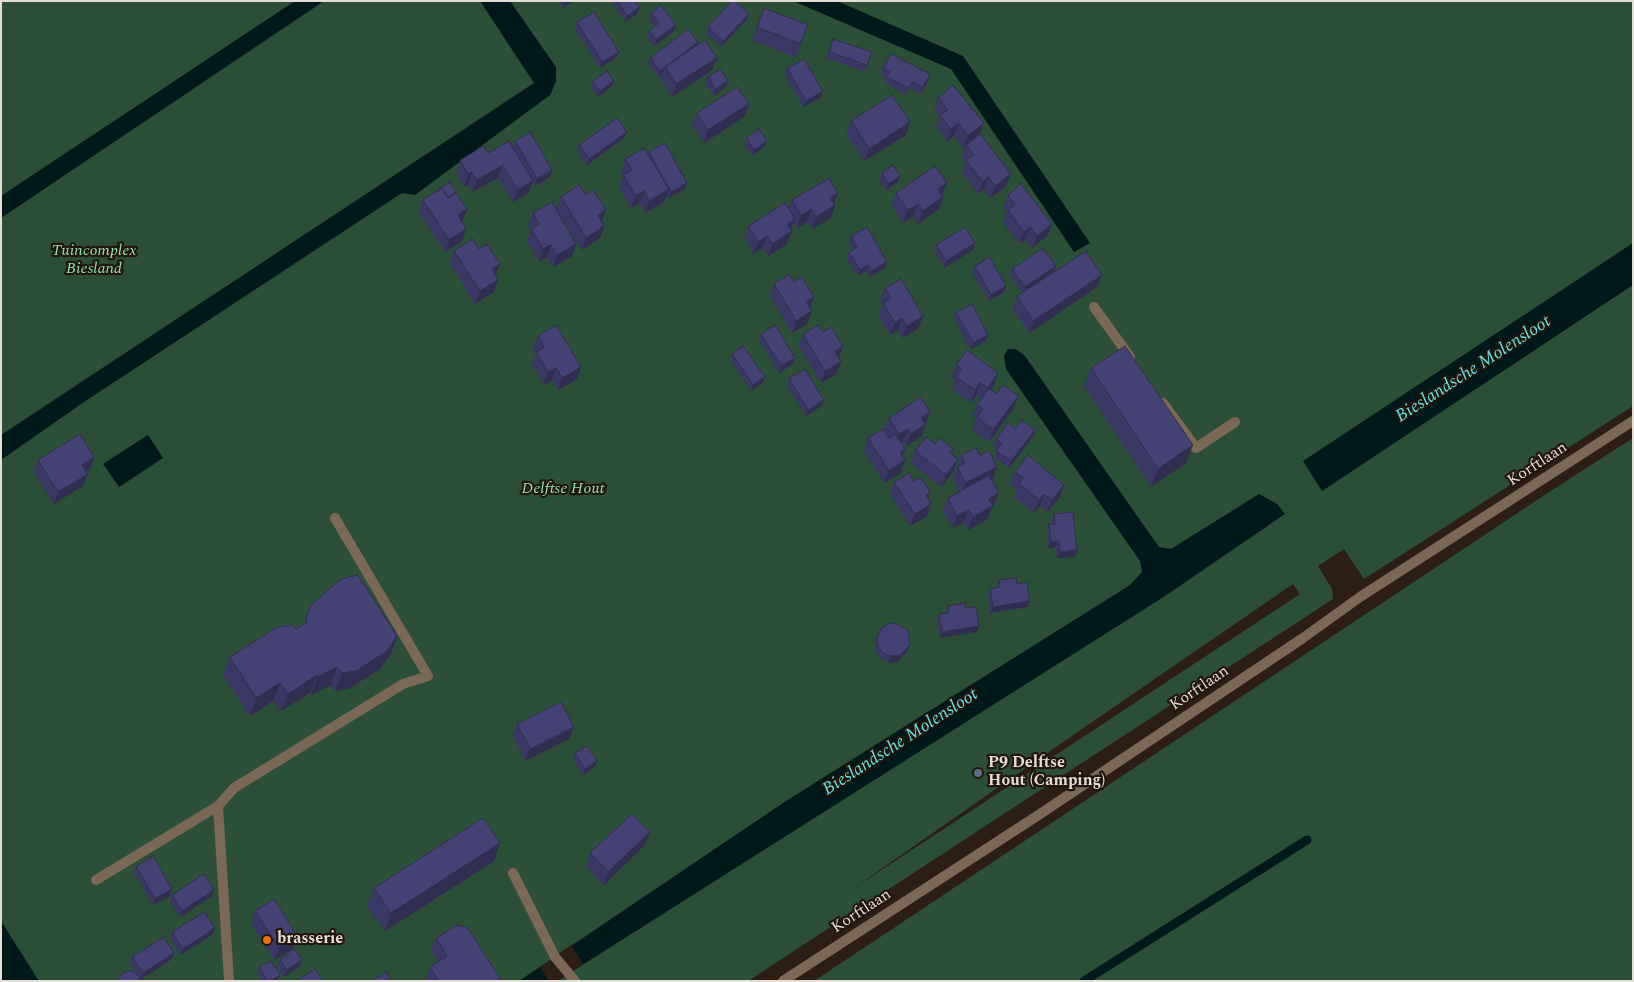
<!DOCTYPE html>
<style>
body{margin:0}
#map{position:relative;width:1634px;height:982px;overflow:hidden;background:#2c1e15;font-family:Spectral,serif}
canvas{display:block}
.frame{position:absolute;inset:0;border:2px solid #e7ddd7;pointer-events:none}
</style>
<div id="map">
<canvas width="1634" height="982"></canvas>
<div class="frame"></div>
</div>
<script>
const ctx = document.querySelector('canvas').getContext('2d');
ctx.lineJoin = 'round';
function paint(path, color) { ctx.fillStyle = color; ctx.fill(path, 'evenodd'); }
const toPath = rows => new Path2D(rows.map(r => 'M' + r).join(''));
function trace(path, color, width, dash) { ctx.strokeStyle = color; ctx.lineWidth = width; ctx.lineCap = dash ? 'butt' : 'round'; ctx.setLineDash(dash || []); ctx.stroke(path); }
function label(font, color, halo, rows, align = 'center') {
  ctx.font = font + ' Spectral,serif'; ctx.lineWidth = 4.5; ctx.setLineDash([]); ctx.textBaseline = 'middle'; ctx.strokeStyle = halo; ctx.fillStyle = color; for (const [text, x, y, turn = 0] of rows) {
    ctx.save(); ctx.translate(x, y); ctx.rotate((+turn || 0) * Math.PI / 180); ctx.textAlign = isNaN(turn) ? turn : align; if (halo) ctx.strokeText(text, 0, 0); ctx.fillText(text, 0, 0); ctx.restore();
  }
}
paint(toPath([
 [1,1,1633,1,1633,406,1364,579,1344,549,1318,566,1332,589,1333,599,748,981,1,981],
 [1293,584,1300,594,851,890,1079,731],
 [1633,438,1633,981,814,981,1543,496]
]), '#2c4f38');
paint(toPath([
 [295,1,324,1,1,218,1,196],
 [480,1,510,1,556,67,556,81,550,95,415,195,402,193,84,402,1,460,1,435,534,83],
 [793,1,837,1,963,56,1090,243,1074,252,951,69],
 [1633,243,1633,285,1322,491,1303,461],
 [1008,349,1016,349,1025,356,1159,547,1171,549,1259,494,1277,504,1285,514,1165,596,557,981,519,981,786,801,1130,585,1142,572,1140,561,1006,369,1004,356],
 [148,435,163,458,119,487,103,464],
 [1,921,39,981,1,981]
]), '#001819');
paint(toPath([
 [571,945,583,964,558,981,549,981,540,967]
]), '#2c1e15');
trace(toPath([
 [1084,981,1307,840]
]), '#001819', 9);
trace(toPath([
 [1094,307,1130,357],
 [1163,403,1196,448,1235,422],
 [218,806,229,981],
 [513,873,555,957,575,981],
 [96,880,218,806,234,788,403,684,428,676,335,518]
]), '#7b6855', 10);
trace(toPath([
 [783,981,1037,816,1303,638,1360,597,1633,421]
]), '#7b6855', 10);
paint(toPath([
 [559,1,573,1,563,8],
 [611,1,635,1,639,8,637,14,625,22],
 [764,8,804,37,796,57,752,40],
 [651,13,676,25,674,31,654,46,647,37,649,31,654,27,649,19],
 [746,20,721,47,706,33,708,27],
 [577,22,616,58,600,68,575,29],
 [833,39,872,52,865,72,826,58],
 [696,46,717,58,712,70,672,97,660,79,662,74,658,77,648,64,650,58],
 [787,68,823,91,820,98,803,107,785,74],
 [883,68,930,74,928,80,921,94,909,88,906,95,885,83,887,78,881,75],
 [708,77,728,81,726,87,714,96,705,84],
 [593,81,614,81,611,87,598,97,591,87],
 [938,98,979,135,1006,186,990,198,984,189,978,194,962,173,966,162,962,157,966,146,963,148,954,136,947,141,936,127,940,117,934,110],
 [749,104,744,117,704,143,692,125,697,113],
 [851,121,906,135,864,161,846,134],
 [624,138,587,165,577,151,579,145],
 [746,138,764,147,752,156,744,145],
 [515,141,550,177,535,186,532,182,528,193,513,202,498,178,472,192,468,185,464,187,456,173,460,160,513,147],
 [649,152,685,189,668,198,667,195,664,202,645,213,639,203,631,208,619,187,623,176,621,171,625,159,648,154],
 [882,173,900,176,898,182,886,190,879,179],
 [439,189,456,193,462,222,466,229,462,241,445,252,419,212,423,200,438,190],
 [838,193,834,203,835,205,831,218,812,229,807,222,797,228,793,223,787,244,768,256,763,248,753,254,744,238,748,226,788,209,792,200],
 [896,193,942,195,943,197,939,209,918,224,913,216,903,223,891,205],
 [1008,195,1047,236,1032,248,1025,240,1020,244,1003,223,1007,212,1003,208],
 [561,197,602,221,600,238,582,250,556,209],
 [533,213,572,256,553,267,547,257,539,262,527,241,531,230,528,225],
 [851,236,887,262,885,268,869,277,865,271,858,276,846,258,849,252,853,249,849,243],
 [975,243,973,250,944,268,934,251,936,245],
 [479,249,500,264,495,276,498,280,494,292,475,304,450,263,454,251],
 [975,266,1006,286,1004,292,989,301,972,272],
 [1012,269,1054,272,1102,275,1097,287,1029,333,1013,309,1017,296,1022,293,1010,275],
 [774,284,810,308,807,324,792,333,770,296],
 [885,288,918,329,902,338,898,330,890,335,878,315,883,304,880,301],
 [956,312,986,341,970,349,954,318],
 [761,334,793,364,779,373,759,340],
 [803,334,839,358,836,374,821,383,799,346],
 [538,336,577,379,558,390,552,380,544,385,532,364,536,353,533,348],
 [732,354,762,383,751,391,730,360],
 [956,365,998,373,994,386,991,390,1014,408,989,442,972,430,976,419,972,416,977,404,981,399,976,396,971,403,952,390,955,380,951,377],
 [1091,368,1186,463,1151,487,1084,386],
 [789,378,822,406,806,416,787,385],
 [930,412,921,437,906,446,903,441,901,443,905,449,902,455,905,460,901,473,884,483,864,451,868,438,889,438,884,430,889,418],
 [1015,429,1035,430,1033,437,1009,468,994,457,998,449,993,445,996,439],
 [935,444,951,455,953,472,941,487,911,463,915,451],
 [961,455,993,479,992,480,999,493,994,505,992,506,988,519,968,530,964,522,953,528,943,511,948,498,959,492,953,479],
 [94,457,90,469,86,471,88,474,83,486,54,504,34,472,38,460],
 [1015,472,1060,497,1047,512,1040,506,1034,513,1014,497,1017,489,1010,484],
 [894,482,914,482,928,499,927,516,910,526,890,494],
 [1054,514,1075,557,1057,558,1056,547,1048,548,1047,531,1049,524,1052,524,1052,520],
 [999,580,1017,584,1028,607,990,613,988,596,990,589,997,588],
 [311,605,397,636,391,654,380,669,350,688,335,691,331,685,311,695,310,693,281,711,273,701,250,716,223,675,230,657,296,629,304,624],
 [948,606,979,626,977,632,940,638,937,621,939,614,946,613,945,612],
 [877,637,907,651,898,662,889,663,881,659,876,652,875,644],
 [517,724,569,739,525,761,513,736],
 [575,753,595,767,583,775,573,759],
 [645,845,604,885,586,866,590,853],
 [494,861,385,931,367,906,374,888],
 [136,866,170,896,153,905,134,872],
 [172,895,212,896,180,917,170,901],
 [255,911,297,936,293,949,274,960,251,923],
 [172,932,212,935,180,955,170,938],
 [436,938,501,981,427,981,426,980,430,967,439,962,431,951],
 [132,957,172,959,140,980,140,978,139,981,117,981,118,978,139,977,130,963],
 [280,959,299,967,284,977,277,965],
 [259,967,277,981,262,981,257,973]
]), '#3a3864');
paint(toPath([
 [565,1,573,1,563,8],
 [639,8,637,14,625,22,627,16],
 [749,14,746,20,721,47,723,41],
 [676,25,674,31,654,46,656,40],
 [698,42,696,48,665,67],
 [619,52,616,58,600,68,602,62],
 [717,58,712,70,672,97,676,84],
 [664,68,662,74,658,77,660,71],
 [930,74,928,80,921,94,923,87],
 [614,81,611,87,598,97,600,91],
 [728,81,726,87,714,96,716,89],
 [823,91,820,98,803,107,806,101],
 [749,104,744,117,704,143,708,130],
 [910,122,906,135,864,161,869,149],
 [958,123,954,136,947,141,951,129],
 [984,123,979,136,966,145,963,148,968,136],
 [627,132,624,138,587,165,589,159],
 [767,141,764,147,752,156,754,150],
 [503,165,498,178,472,192,477,180],
 [552,170,550,177,535,186,537,179],
 [472,172,468,185,464,187,468,174],
 [1011,174,1006,186,990,198,995,186],
 [900,176,898,182,886,190,888,184],
 [988,177,984,189,978,194,983,182],
 [533,181,528,193,513,202,517,190],
 [687,183,685,189,668,198,671,192],
 [947,183,942,196,938,189],
 [669,189,664,202,645,213,649,201],
 [644,191,639,203,631,208,636,196],
 [838,193,833,205,830,198],
 [943,197,939,209,918,224,923,211],
 [918,204,913,216,903,223,908,210],
 [835,205,831,218,812,229,816,217],
 [467,209,462,222,453,228,458,215],
 [811,209,807,222,797,228,801,216],
 [606,210,601,223,598,215],
 [795,219,790,231,787,224],
 [1052,224,1047,236,1032,248,1037,236],
 [604,226,600,238,582,250,586,238],
 [1030,227,1025,240,1020,244,1024,232],
 [466,229,462,241,445,252,449,240],
 [792,231,787,244,768,256,772,244],
 [767,236,763,248,753,254,758,242],
 [975,243,973,250,944,268,946,261],
 [576,244,572,256,553,267,557,255],
 [551,245,547,257,539,262,543,249],
 [887,262,885,268,869,277,871,271],
 [500,264,495,276,492,269],
 [868,265,865,271,858,276,860,270],
 [1056,266,1054,272,1022,293,1025,287],
 [1102,275,1097,287,1029,333,1033,321],
 [498,280,494,292,475,304,480,291],
 [1006,286,1004,292,989,301,991,295],
 [814,297,809,309,806,302],
 [812,311,807,324,792,333,796,321],
 [923,316,918,329,902,338,907,326],
 [902,318,898,330,890,335,895,323],
 [988,335,986,341,970,349,973,343],
 [843,347,838,359,835,351],
 [795,358,793,364,779,373,781,366],
 [841,362,836,374,821,383,825,371],
 [581,367,577,379,558,390,562,378],
 [556,368,552,380,544,385,548,372],
 [998,373,994,386,983,400,988,388],
 [765,377,762,383,751,391,753,385],
 [980,383,976,396,971,403,975,390],
 [1018,396,1014,408,989,442,993,430],
 [824,400,822,406,806,416,808,410],
 [930,412,921,437,906,446,911,434,921,418],
 [908,429,903,441,895,446,899,434],
 [1035,430,1033,437,1009,468,1011,461],
 [1193,445,1186,463,1151,487,1158,469],
 [905,449,900,461,900,452],
 [94,457,90,469,77,477,82,465],
 [958,459,953,472,941,487,946,475],
 [905,460,901,473,884,483,889,471],
 [997,467,993,479,961,495,965,483],
 [88,474,83,486,54,504,58,492],
 [1064,485,1060,497,1047,512,1052,500],
 [930,492,926,504,926,495],
 [999,493,994,505,992,506,988,519,968,530,973,517,988,499],
 [1044,494,1040,506,1034,513,1039,500],
 [931,504,927,516,910,526,915,514],
 [968,510,964,522,953,528,957,516],
 [1059,541,1056,547,1048,548,1051,542],
 [1077,550,1075,557,1057,558,1060,552],
 [1030,601,1028,607,990,613,993,607],
 [979,626,977,632,940,638,942,632],
 [397,636,391,654,380,669,350,688,335,691,342,673],
 [910,645,907,651,898,662,889,663,891,656],
 [337,667,331,685,311,695,318,677],
 [317,675,310,693,281,711,288,694],
 [280,683,273,701,250,716,256,698],
 [574,727,569,739,525,761,530,749],
 [597,761,595,767,583,775,585,769],
 [650,832,645,845,604,885,608,872],
 [500,843,494,861,385,931,391,913],
 [172,889,170,896,153,905,155,899],
 [214,890,212,896,180,917,182,911],
 [215,928,212,935,180,955,183,949],
 [297,936,293,949,274,960,279,948],
 [174,953,172,959,140,980,143,973],
 [302,960,299,967,284,977,287,970],
 [280,975,277,981,270,981]
]), '#302e51');
const building = toPath([
 [617,1,635,1,639,8,627,16,617,1],
 [732,1,735,1,749,14,723,41,708,27,732,1],
 [661,5,676,25,656,40,649,31,659,23,651,13,661,5],
 [764,8,808,25,800,44,757,27,764,8],
 [594,12,619,52,602,62,577,22,594,12],
 [688,29,698,42,660,71,650,58,688,29],
 [833,39,872,52,867,65,829,52,833,39],
 [705,40,717,58,676,84,665,67,705,40],
 [891,54,930,74,923,87,912,82,908,88,887,77,890,72,883,68,891,54],
 [804,59,823,91,806,101,787,68,804,59],
 [720,69,728,81,716,89,708,77,720,69],
 [607,71,614,81,600,91,593,81,607,71],
 [953,85,984,123,968,136,958,123,951,129,940,115,948,110,938,98,953,85],
 [737,87,749,104,708,130,697,113,737,87],
 [892,95,910,122,869,149,851,121,892,95],
 [617,118,627,132,589,159,579,145,617,118],
 [759,129,767,141,754,150,746,138,759,129],
 [530,132,552,170,537,179,515,141,530,132],
 [980,134,1011,174,995,186,988,177,983,182,966,160,974,155,966,145,980,134],
 [509,141,533,181,517,190,503,165,477,180,472,172,468,174,460,160,484,146,488,153,509,141],
 [665,143,687,183,671,192,649,152,665,143],
 [644,148,669,189,649,201,644,191,636,196,623,175,632,170,625,159,644,148],
 [893,165,900,176,888,184,882,173,893,165],
 [935,166,947,183,938,189,943,197,923,211,918,204,908,210,896,193,935,166],
 [829,178,838,193,830,198,835,205,816,217,811,209,801,216,792,200,829,178],
 [450,182,456,192,448,197,442,188,440,189,439,189,450,182],
 [1021,184,1052,224,1037,236,1030,227,1024,232,1008,210,1015,205,1008,195,1021,184],
 [579,185,586,195,593,190,606,210,598,215,604,226,586,238,561,197,579,185],
 [442,188,448,198,456,193,467,209,458,215,466,229,449,240,423,200,442,188],
 [552,202,576,244,557,255,551,245,543,249,531,229,539,224,533,213,552,202],
 [785,203,795,219,787,224,792,231,772,244,767,236,758,242,748,226,785,203],
 [867,227,887,262,871,271,868,265,860,270,849,252,857,247,851,236,867,227],
 [965,227,975,243,946,261,936,245,965,227],
 [473,239,479,249,487,244,500,264,492,269,498,280,480,291,454,251,473,239],
 [1043,248,1056,266,1025,287,1012,269,1043,248],
 [1086,251,1102,275,1033,321,1017,296,1086,251],
 [990,257,1006,286,991,295,975,266,990,257],
 [789,274,794,282,802,277,814,297,806,302,812,311,796,321,774,284,789,274],
 [901,279,923,316,907,326,902,318,895,323,883,303,891,298,885,288,901,279],
 [972,304,988,335,973,343,956,312,972,304],
 [556,325,581,367,562,378,556,368,548,372,536,352,544,347,538,336,556,325],
 [775,325,795,358,781,366,761,334,775,325],
 [818,325,823,332,831,327,843,347,835,351,841,362,825,371,803,334,818,325],
 [743,346,765,377,753,385,732,354,743,346],
 [1125,346,1193,445,1158,469,1091,368,1125,346],
 [967,350,998,373,988,388,980,383,975,390,956,377,962,369,956,365,967,350],
 [805,369,824,400,808,410,789,378,805,369],
 [1003,385,1018,396,993,430,977,417,983,409,977,404,989,388,996,394,1003,385],
 [921,397,930,412,921,418,926,424,911,434,908,429,899,434,889,418,921,397],
 [1022,420,1035,430,1011,461,996,451,1002,443,996,439,1008,423,1015,429,1022,420],
 [883,429,889,438,895,434,905,449,900,452,905,460,889,471,868,438,883,429],
 [80,434,94,457,82,465,88,474,58,492,38,460,80,434],
 [926,437,935,444,940,438,953,449,950,453,958,459,946,475,915,451,926,437],
 [976,448,980,455,989,451,997,467,965,483,957,466,965,463,961,455,976,448],
 [1028,455,1064,485,1052,500,1044,494,1039,500,1019,484,1023,478,1015,472,1028,455],
 [909,473,914,482,921,477,930,492,926,495,931,504,915,514,894,482,909,473],
 [989,475,999,493,988,499,993,506,973,517,968,510,957,516,948,498,989,475],
 [1073,512,1077,550,1060,552,1059,541,1051,542,1049,524,1055,524,1054,514,1073,512],
 [358,575,397,636,387,651,356,671,342,673,337,667,318,677,317,675,288,694,280,683,256,698,230,657,277,627,292,625,296,629,307,622,306,619,311,605,341,579,358,575],
 [1016,578,1017,584,1027,582,1030,601,993,607,990,589,1000,587,999,580,1016,578],
 [965,603,966,608,976,607,979,626,942,632,939,614,949,613,948,606,965,603],
 [895,623,908,630,910,645,900,655,891,656,883,653,878,646,877,637,881,629,888,624,895,623],
 [561,702,574,727,530,749,517,724,561,702],
 [587,746,597,761,585,769,575,753,587,746],
 [632,814,650,832,608,872,590,853,632,814],
 [483,818,500,843,391,913,374,888,483,818],
 [153,856,172,889,155,899,136,866,153,856],
 [204,874,214,890,182,911,172,895,204,874],
 [274,899,297,936,279,948,255,911,274,899],
 [204,912,215,928,183,949,172,932,204,912],
 [457,925,467,927,501,980,500,981,439,981,430,967,447,956,436,938,457,925],
 [164,937,174,953,143,973,132,957,164,937],
 [294,949,302,960,287,970,280,959,294,949],
 [271,961,280,975,270,981,268,981,259,967,271,961],
 [315,969,323,981,296,981,315,969],
 [126,971,133,971,140,978,139,981,118,981,118,978,126,971],
 [386,972,391,981,372,981,386,972]
]);
paint(building, '#444174');
trace(building, '#302e51', 1);
for (const [x, y, r, color] of [
 [978,773,5,"#5c6f8a"],
 [267,940,5,"#e8710a"]
]) { const dot = new Path2D(); dot.arc(x, y, r, 0, 2 * Math.PI); ctx.fillStyle = color; ctx.fill(dot); trace(dot, '#22150c', 2); }
label('italic 16px', '#8ee3aa', '#22150c', [
 ["Tuincomplex",94,252],
 ["Biesland",94,270],
 ["Delftse Hout",563,490]
]);
label('16px', '#e7ddd7', '#22150c', [
 ["Korftlaan",1538,465,-33],
 ["Korftlaan",1200,689,-34],
 ["Korftlaan",862,912,-33]
]);
label('bold 16px', '#e7ddd7', '#22150c', [
 ["P9 Delftse",988,764],
 ["Hout (Camping)",988,782],
 ["brasserie",277,940]
], 'left');
label('italic 18px', '#60e4e8', '#22150c', [
 ["Bieslandsche Molensloot",1474,370,-33],
 ["Bieslandsche Molensloot",901,743,-33]
]);
</script>
